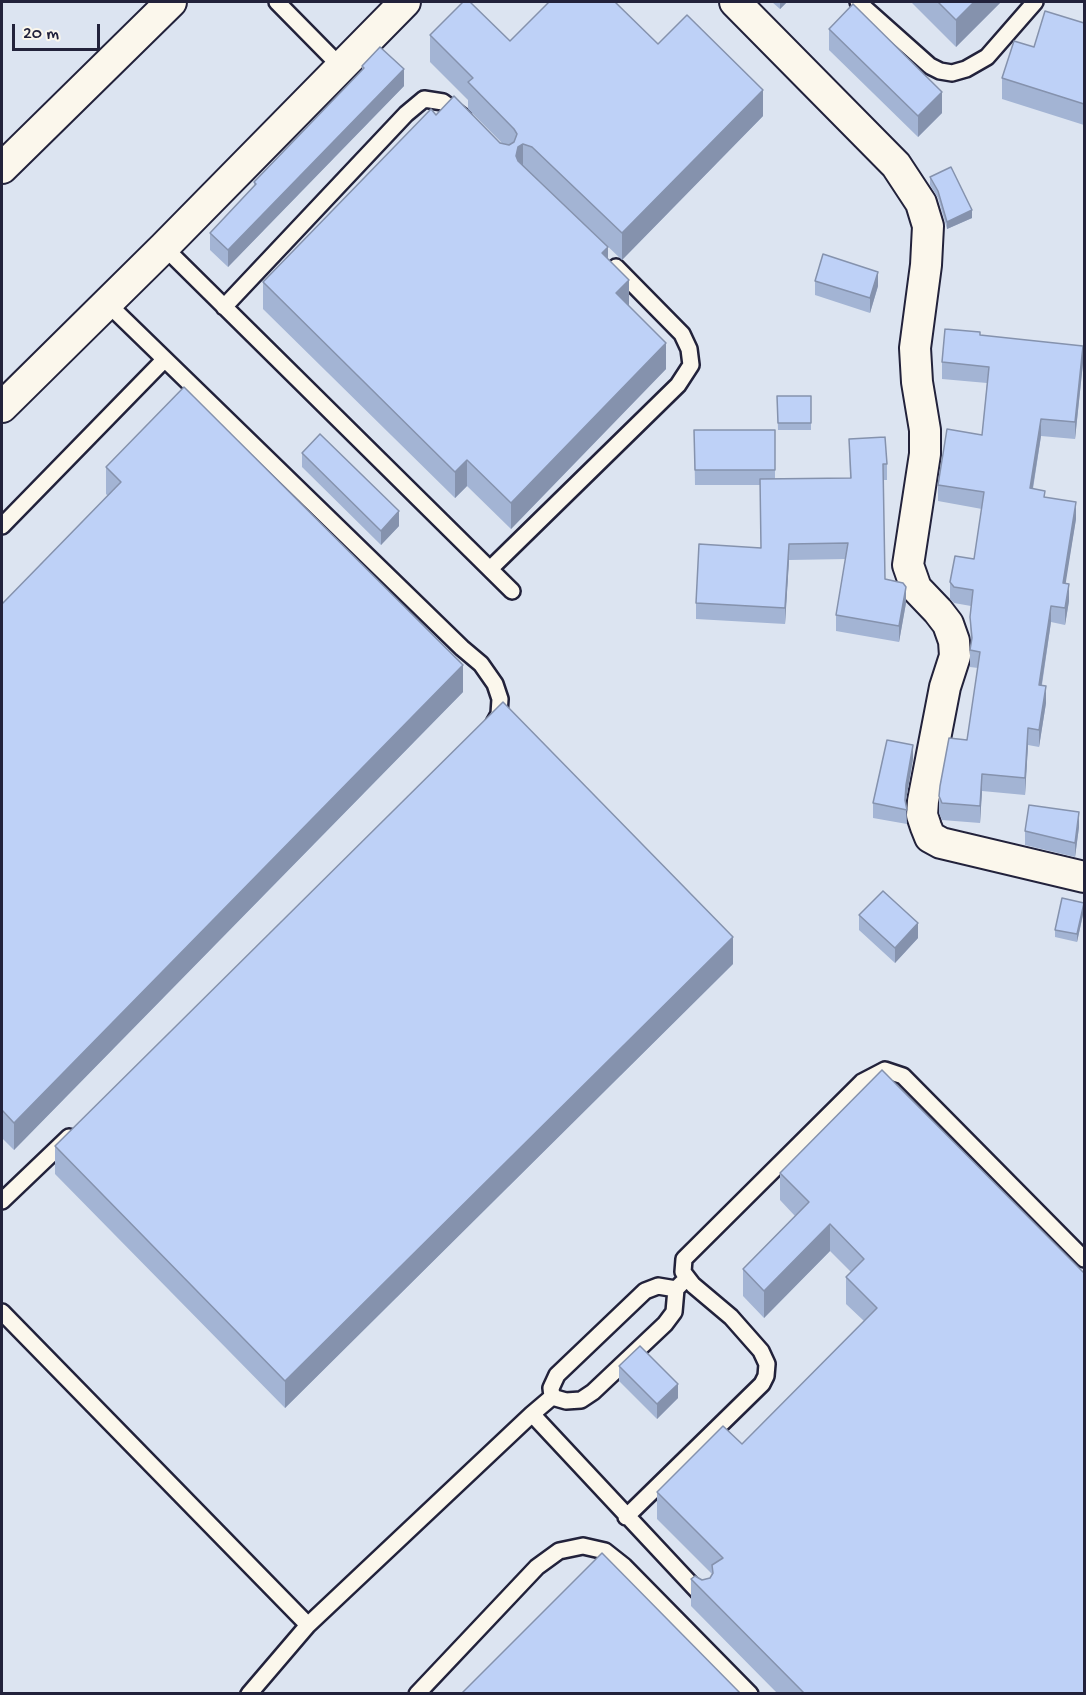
<!DOCTYPE html>
<style>
body{margin:0}
#map{position:relative;width:1086px;height:1695px;overflow:hidden;background:#e9ecef;font-family:"Gochi Hand",sans-serif}
canvas{display:block}
.frame{position:absolute;inset:0;border:3px solid #22223b;pointer-events:none}
.scale{position:absolute;left:12px;top:24px;width:88px;height:27px;box-sizing:border-box;border:3px solid #22223b;border-top:0;padding-left:8px;font-size:18px;line-height:21px;white-space:nowrap;color:#22223b;-webkit-text-stroke:4px #fbf7ec;paint-order:stroke}
</style>
<div id="map">
<canvas width="1086" height="1695"></canvas>
<div class="frame"></div>
<div class="scale">20 m</div>
</div>
<script>
const ctx = document.querySelector('canvas').getContext('2d');
ctx.lineJoin = 'round';
function paint(path, color) { ctx.fillStyle = color; ctx.fill(path, 'evenodd'); }
const toPath = rows => new Path2D(rows.map(r => 'M' + r).join(''));
function trace(path, color, width, dash) { ctx.strokeStyle = color; ctx.lineWidth = width; ctx.lineCap = dash ? 'butt' : 'round'; ctx.setLineDash(dash || []); ctx.stroke(path); }
paint(toPath([
 [2,2,1084,2,1084,1693,2,1693]
]), '#dce4f1');
const lane = toPath([
 [277,2,341,67],
 [858,2,930,66,940,71,952,73,966,69,987,57,1035,2],
 [164,247,512,591],
 [107,303,462,648,481,664,495,684,500,699,499,714,494,723],
 [224,307,406,114,424,99,443,102,463,117],
 [2,526,164,360],
 [490,569,678,385,691,365,689,349,682,334,616,267],
 [2,1201,69,1137],
 [2,1312,308,1625],
 [552,1397,532,1414,704,1598],
 [552,1397,566,1401,581,1400,593,1392,665,1324,674,1312,676,1289,687,1278],
 [552,1397,551,1388,557,1375,645,1291,658,1286,676,1289],
 [626,1517,762,1384,766,1376,767,1364,761,1351,731,1317,693,1285,683,1272,684,1259,862,1082,885,1070,903,1076,1084,1259],
 [249,1694,308,1625,532,1414],
 [417,1694,537,1567,559,1551,583,1546,605,1551,624,1566,750,1694]
]);
const street = toPath([
 [735,2,896,165,921,203,928,226,926,265,915,348,917,382,925,430,925,454,908,565,916,588,938,611,948,624,954,641,955,656,945,687,923,801,922,815,926,827,930,837,941,843,1084,877],
 [2,168,171,2],
 [2,407,164,247,405,2]
]);
trace(lane, '#22223b', 20);
trace(street, '#22223b', 34);
trace(lane, '#fbf7ec', 15);
trace(street, '#fbf7ec', 30);
paint(toPath([
 [772,2,787,2,780,9],
 [911,2,1001,2,956,47],
 [1084,23,1084,125,1002,99,1002,78,1034,47],
 [829,29,942,113,918,137,829,50],
 [430,35,510,41,658,44,763,116,622,260,531,173,608,259,629,306,666,369,511,529,467,486,455,498,263,309,263,282,436,115,502,143,468,109,468,100,430,62],
 [362,66,404,86,228,267,210,250,210,233,254,186,254,182,362,71],
 [930,177,972,218,947,229,938,198,930,185],
 [815,281,878,286,870,313,815,295],
 [980,335,1083,363,1075,439,1041,436,1033,489,1076,519,1065,583,1069,601,1065,625,1051,622,1042,685,1046,703,1039,747,1028,745,1025,795,982,791,980,823,942,820,939,813,939,796,967,740,978,668,970,667,970,650,971,644,970,617,971,606,954,603,950,599,950,582,974,559,982,509,938,501,938,485,982,435,987,383,942,379,942,362],
 [777,396,811,396,811,430,778,430],
 [694,430,775,430,775,479,850,478,849,439,887,464,887,480,883,480,885,579,906,603,899,642,836,631,836,615,846,559,789,560,785,624,696,619,696,603,761,548,760,485,695,485],
 [302,453,399,526,381,545,302,467],
 [106,467,463,692,14,1150,2,1138,2,604,108,496,106,494],
 [913,759,906,800,907,824,873,818,873,803],
 [1079,827,1075,857,1025,845,1025,831],
 [1084,910,1077,942,1055,937,1055,930],
 [859,915,918,938,895,963,859,930],
 [733,964,285,1408,55,1174,55,1146],
 [882,1070,1084,1694,778,1694,691,1606,691,1579,702,1580,710,1578,712,1574,657,1519,657,1492,742,1444,864,1321,846,1304,846,1277,851,1272,830,1251,764,1318,743,1296,743,1269,795,1216,780,1200,780,1173],
 [619,1366,678,1398,657,1419,619,1381]
]), '#a3b4d4');
paint(toPath([
 [780,2,787,2,780,9],
 [974,2,1001,2,956,47,956,20],
 [404,69,404,86,228,267,228,250],
 [763,90,763,116,622,260,622,233],
 [942,92,942,113,918,137,918,116],
 [523,144,523,171,516,156,518,147],
 [972,210,972,218,947,229,947,222],
 [608,247,608,274,602,253],
 [878,272,878,286,870,313,870,298],
 [629,280,629,306,616,293],
 [666,343,666,369,511,529,511,503],
 [1083,346,1083,363,1075,439,1075,422],
 [1041,419,1041,436,1030,505,1030,488],
 [467,460,467,486,455,498,455,472],
 [1076,502,1076,519,1063,600,1063,583],
 [399,511,399,526,381,545,381,531],
 [789,544,789,560,785,624,785,608],
 [1069,584,1069,601,1065,625,1065,608],
 [906,587,906,603,899,642,899,626],
 [1051,606,1051,622,1039,702,1039,685],
 [463,665,463,692,14,1150,14,1123],
 [1046,686,1046,703,1039,747,1039,730],
 [1028,728,1028,745,1025,795,1025,778],
 [913,745,913,759,906,800,905,810,906,785],
 [982,774,982,791,980,823,980,806],
 [1079,812,1079,827,1075,857,1075,843],
 [1084,903,1084,910,1077,942,1077,934],
 [918,923,918,938,895,963,895,948],
 [733,937,733,964,285,1408,285,1381],
 [830,1224,830,1251,764,1318,764,1291],
 [678,1384,678,1398,657,1419,657,1404]
]), '#8592ad');
const building = toPath([
 [463,2,470,2,510,41,549,2,615,2,658,44,687,15,763,90,622,233,532,147,523,144,518,147,516,156,518,161,608,247,602,253,629,280,616,293,666,343,511,503,467,460,455,472,263,282,431,109,436,115,454,96,500,143,509,145,514,142,517,134,514,129,468,82,473,78,430,35,463,2],
 [938,2,974,2,956,20,938,2],
 [853,4,942,92,918,116,829,29,853,4],
 [1045,11,1084,23,1084,104,1002,78,1014,41,1034,47,1045,11],
 [380,47,404,69,228,250,210,233,256,184,254,182,364,68,362,66,380,47],
 [951,167,972,210,947,222,938,191,930,177,951,167],
 [823,254,878,272,870,298,815,281,823,254],
 [945,329,980,332,980,335,1083,346,1075,422,1041,419,1030,488,1045,491,1044,497,1076,502,1063,583,1069,584,1065,608,1051,606,1039,685,1046,686,1039,730,1028,728,1025,778,982,774,980,806,942,803,939,796,940,786,949,738,967,740,980,652,970,650,972,638,970,617,973,590,954,587,950,582,955,556,974,559,984,492,938,485,947,429,982,435,989,367,942,362,945,329],
 [184,387,463,665,14,1123,2,1110,2,604,121,482,106,467,184,387],
 [777,396,811,396,811,423,778,423,777,396],
 [694,430,775,430,775,470,695,470,694,430],
 [320,434,399,511,381,531,302,453,320,434],
 [885,437,887,464,883,464,885,579,903,583,906,587,899,626,836,615,848,543,789,544,785,608,696,603,699,544,761,548,760,479,851,478,849,439,885,437],
 [503,702,733,937,285,1381,55,1146,503,702],
 [887,740,913,745,906,785,905,800,907,810,873,803,887,740],
 [1029,805,1079,812,1075,843,1025,831,1029,805],
 [883,891,918,923,895,948,859,915,883,891],
 [1062,898,1084,903,1077,934,1055,930,1062,898],
 [882,1070,1084,1273,1084,1694,805,1694,691,1579,695,1576,702,1580,710,1578,713,1573,712,1565,723,1558,657,1492,723,1426,742,1444,877,1308,846,1277,864,1259,830,1224,764,1291,743,1269,809,1202,780,1173,882,1070],
 [640,1346,678,1384,657,1404,619,1366,640,1346],
 [602,1553,741,1694,461,1694,602,1553]
]);
paint(building, '#bed1f7');
trace(building, '#8592ad', 1.5);
</script>
